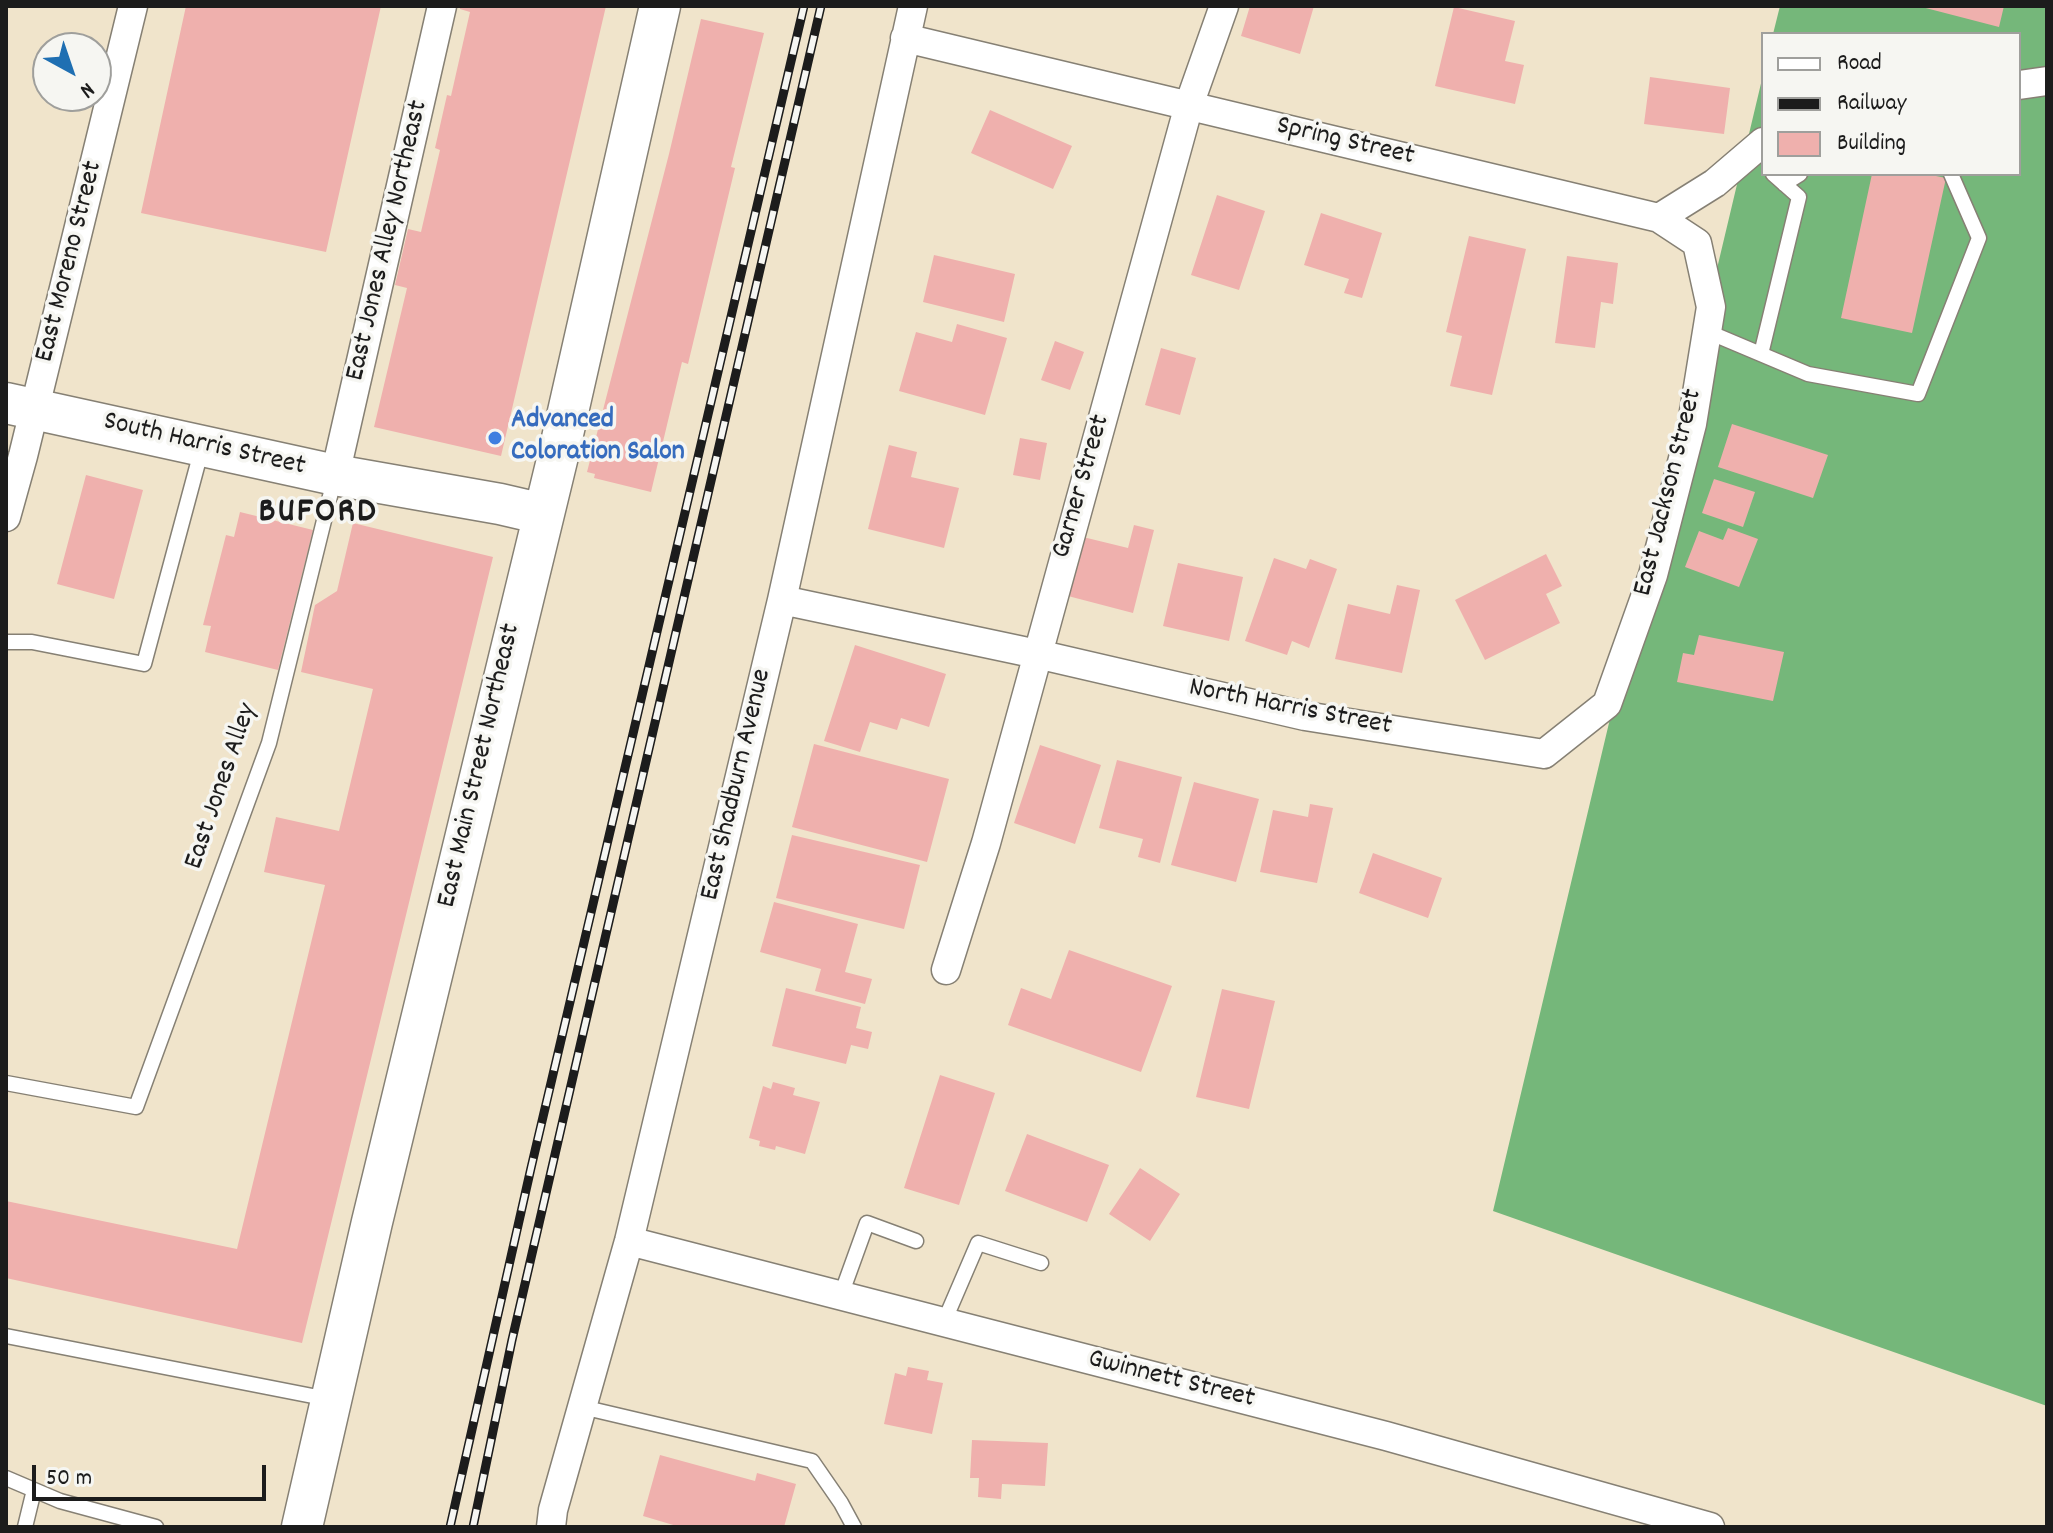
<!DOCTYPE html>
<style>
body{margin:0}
#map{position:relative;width:2053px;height:1533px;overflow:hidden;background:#f0e4cb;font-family:Dekko,sans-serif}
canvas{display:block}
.frame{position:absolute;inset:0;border:8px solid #1c1c1c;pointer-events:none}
.legend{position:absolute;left:1761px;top:32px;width:260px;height:144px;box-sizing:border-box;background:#f6f6f2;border:2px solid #9f9f9c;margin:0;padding:10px 14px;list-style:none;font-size:24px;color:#1c1c1c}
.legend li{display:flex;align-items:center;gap:16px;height:40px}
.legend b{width:40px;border:2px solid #9f9f9c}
.north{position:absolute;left:32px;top:32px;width:80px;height:80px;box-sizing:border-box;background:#f6f6f2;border:2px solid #9f9f9c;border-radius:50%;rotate:140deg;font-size:22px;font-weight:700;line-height:32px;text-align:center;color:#1c1c1c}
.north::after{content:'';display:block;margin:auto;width:28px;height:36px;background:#1f6fb2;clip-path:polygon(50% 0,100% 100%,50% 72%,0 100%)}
.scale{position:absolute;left:32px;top:1465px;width:234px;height:36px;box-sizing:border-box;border:4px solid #1c1c1c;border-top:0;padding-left:10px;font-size:24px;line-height:28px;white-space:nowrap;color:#1c1c1c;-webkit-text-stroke:6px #f6f6f2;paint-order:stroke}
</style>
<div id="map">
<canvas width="2053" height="1533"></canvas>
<div class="frame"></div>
<ul class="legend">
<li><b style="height:10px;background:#fff"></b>Road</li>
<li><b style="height:10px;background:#1c1c1c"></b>Railway</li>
<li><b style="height:22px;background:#efb0ad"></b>Building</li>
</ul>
<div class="north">N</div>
<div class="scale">50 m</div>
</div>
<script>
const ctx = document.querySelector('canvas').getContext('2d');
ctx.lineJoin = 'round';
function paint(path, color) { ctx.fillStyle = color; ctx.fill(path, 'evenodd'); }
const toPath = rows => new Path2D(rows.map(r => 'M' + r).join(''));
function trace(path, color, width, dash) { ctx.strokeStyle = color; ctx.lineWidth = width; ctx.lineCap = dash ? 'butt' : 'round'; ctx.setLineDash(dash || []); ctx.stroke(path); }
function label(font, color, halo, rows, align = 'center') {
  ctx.font = font + ' Dekko,sans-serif'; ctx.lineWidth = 7; ctx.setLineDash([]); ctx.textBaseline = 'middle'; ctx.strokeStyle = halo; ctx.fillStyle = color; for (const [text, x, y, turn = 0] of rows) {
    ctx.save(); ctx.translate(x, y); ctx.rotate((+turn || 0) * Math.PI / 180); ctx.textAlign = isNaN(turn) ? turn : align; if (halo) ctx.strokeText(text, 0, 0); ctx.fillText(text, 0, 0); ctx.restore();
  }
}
paint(toPath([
 [1780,6,2047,6,2047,1406,1493,1211,1763,75,1763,174,2019,174,2019,34,1773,34]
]), '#75b77a');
paint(toPath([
 [186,6,381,6,326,252,141,213],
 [460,6,606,6,501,456,374,427,407,288,395,285,408,229,421,232,440,150,435,148,447,95,451,96,470,12,460,9],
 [1250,6,1314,6,1300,54,1241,36],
 [1918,6,2004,6,1999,27],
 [1454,7,1515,21,1505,61,1524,65,1515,104,1435,86],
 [701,19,764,33,731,167,735,168,688,364,682,362,651,492,594,478,595,474,587,472,669,154],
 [1650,77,1730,88,1724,134,1644,124],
 [990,110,1072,146,1053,189,971,153],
 [1872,174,1926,174,1946,178,1912,333,1841,318],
 [1217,195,1265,211,1239,290,1191,275],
 [1321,213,1382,233,1362,298,1344,293,1349,279,1304,265],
 [1469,236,1526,249,1492,395,1450,386,1462,336,1446,332],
 [934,255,1015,274,1004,322,923,302],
 [1567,256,1618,263,1613,304,1601,302,1595,348,1555,343],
 [957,324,1007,338,985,415,899,391,916,332,952,342],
 [1055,341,1084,352,1070,390,1041,380],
 [1161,348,1196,358,1180,415,1145,405],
 [1732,424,1828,455,1813,498,1718,467],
 [1020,438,1047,443,1040,480,1013,475],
 [889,445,917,452,911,477,959,488,944,548,868,529],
 [86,475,143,490,114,599,57,584],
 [1714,479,1755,492,1743,527,1702,513],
 [240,512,313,530,278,670,205,652,211,626,203,625,226,535,234,537],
 [353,523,493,557,302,1343,6,1278,6,1201,237,1249,325,885,264,872,276,817,339,831,373,689,301,672,315,605,337,591],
 [1134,525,1154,530,1133,613,1068,596,1083,537,1128,548],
 [1728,528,1758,539,1739,587,1685,567,1699,531,1723,540],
 [1546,554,1562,586,1546,594,1560,623,1485,660,1455,600],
 [1274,558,1306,569,1310,559,1337,569,1309,648,1292,641,1287,655,1245,641],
 [1178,563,1243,577,1229,641,1163,626],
 [1397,585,1420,590,1402,673,1335,659,1348,604,1390,614],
 [1699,635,1784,652,1773,701,1677,682,1683,653,1694,655],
 [855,645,946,674,929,727,901,718,897,730,870,722,860,752,824,741],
 [814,744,949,779,927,862,792,827],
 [1040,745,1101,765,1075,844,1014,823],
 [1117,760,1182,777,1160,863,1138,857,1143,839,1099,828],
 [1194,782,1259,799,1236,882,1171,865],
 [1310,804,1333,808,1317,883,1260,872,1273,810,1308,817],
 [792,835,920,865,904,929,776,898],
 [1373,853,1442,878,1428,918,1359,893],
 [774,902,858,924,845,972,872,979,865,1004,815,991,821,969,760,952],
 [1069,950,1172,986,1141,1072,1008,1025,1021,988,1051,999],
 [786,988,861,1007,856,1028,872,1032,868,1049,851,1045,846,1064,772,1046],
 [1222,989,1275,1001,1249,1109,1196,1097],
 [940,1075,995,1093,959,1205,904,1188],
 [773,1082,795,1088,793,1095,820,1102,805,1154,776,1146,775,1150,759,1146,760,1141,749,1138,763,1086,771,1089],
 [1027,1134,1109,1165,1087,1222,1005,1191],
 [1140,1168,1180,1194,1150,1241,1109,1214],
 [908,1367,929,1371,927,1380,943,1383,932,1434,884,1424,895,1373,906,1376],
 [972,1440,1048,1443,1045,1486,1002,1484,1001,1499,978,1497,979,1478,970,1478],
 [660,1455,755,1481,757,1473,796,1484,784,1527,680,1527,643,1516]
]), '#efb0ad');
const lane = toPath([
 [1784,184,1800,174],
 [1706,331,1808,374,1918,394,1979,238,1951,174],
 [1761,354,1799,197,1773,174],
 [6,642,32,642,144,664,202,448],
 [6,1083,136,1107,269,743,335,476],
 [841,1295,867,1223,916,1241],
 [944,1322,978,1243,1041,1263],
 [6,1336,328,1399],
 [582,1407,812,1461,841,1503,854,1527],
 [6,1478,60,1501,156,1527],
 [25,1527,34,1490]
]);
const street = toPath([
 [905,38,1659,218,1715,183,1763,142],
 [2019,85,2047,81],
 [335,475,442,6],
 [6,517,23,456,133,6],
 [782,600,1037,654,1305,716,1544,754,1607,704,1653,575,1692,424,1711,307,1697,243,1659,218],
 [946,970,986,843,1189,105,1224,6],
 [629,1241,1386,1436,1710,1527],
 [551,1527,553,1510,629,1241,782,600,913,6]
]);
const secondary = toPath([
 [6,403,335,475,500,504,543,514],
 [302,1527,372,1222,558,456,660,6]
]);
trace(lane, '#868074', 17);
trace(street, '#868074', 31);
trace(secondary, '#868074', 43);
trace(lane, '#fff', 14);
trace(street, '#fff', 28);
trace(secondary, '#fff', 40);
const rail = toPath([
 [450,1527,531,1168,804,6],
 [473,1527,512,1340,821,6]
]);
trace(rail, '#1c1c1c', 9);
trace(rail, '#f6f6f2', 6, [18]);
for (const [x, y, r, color] of [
 [495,438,8,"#3f7fe0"]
]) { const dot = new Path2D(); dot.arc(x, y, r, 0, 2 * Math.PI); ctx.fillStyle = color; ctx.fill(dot); trace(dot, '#f6f6f2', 3); }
label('28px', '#1c1c1c', '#f6f6f2', [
 ["Spring Street",1345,143,13],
 ["East Jones Alley Northeast",389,241,-77],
 ["East Moreno Street",71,262,-76],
 ["South Harris Street",204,446,13],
 ["Garner Street",1083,487,-74],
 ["East Jackson Street",1670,493,-76],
 ["North Harris Street",1290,709,11],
 ["East Main Street Northeast",481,766,-77],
 ["East Shadburn Avenue",738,785,-77],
 ["East Jones Alley",223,787,-71],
 ["Gwinnett Street",1171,1381,14]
]);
label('bold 28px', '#366cbe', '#f6f6f2', [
 ["Advanced",511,422],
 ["Coloration Salon",511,454]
], 'left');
ctx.letterSpacing = '2px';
label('bold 36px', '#1c1c1c', '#f6f6f2', [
 ["BUFORD",318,515]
]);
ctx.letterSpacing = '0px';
</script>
